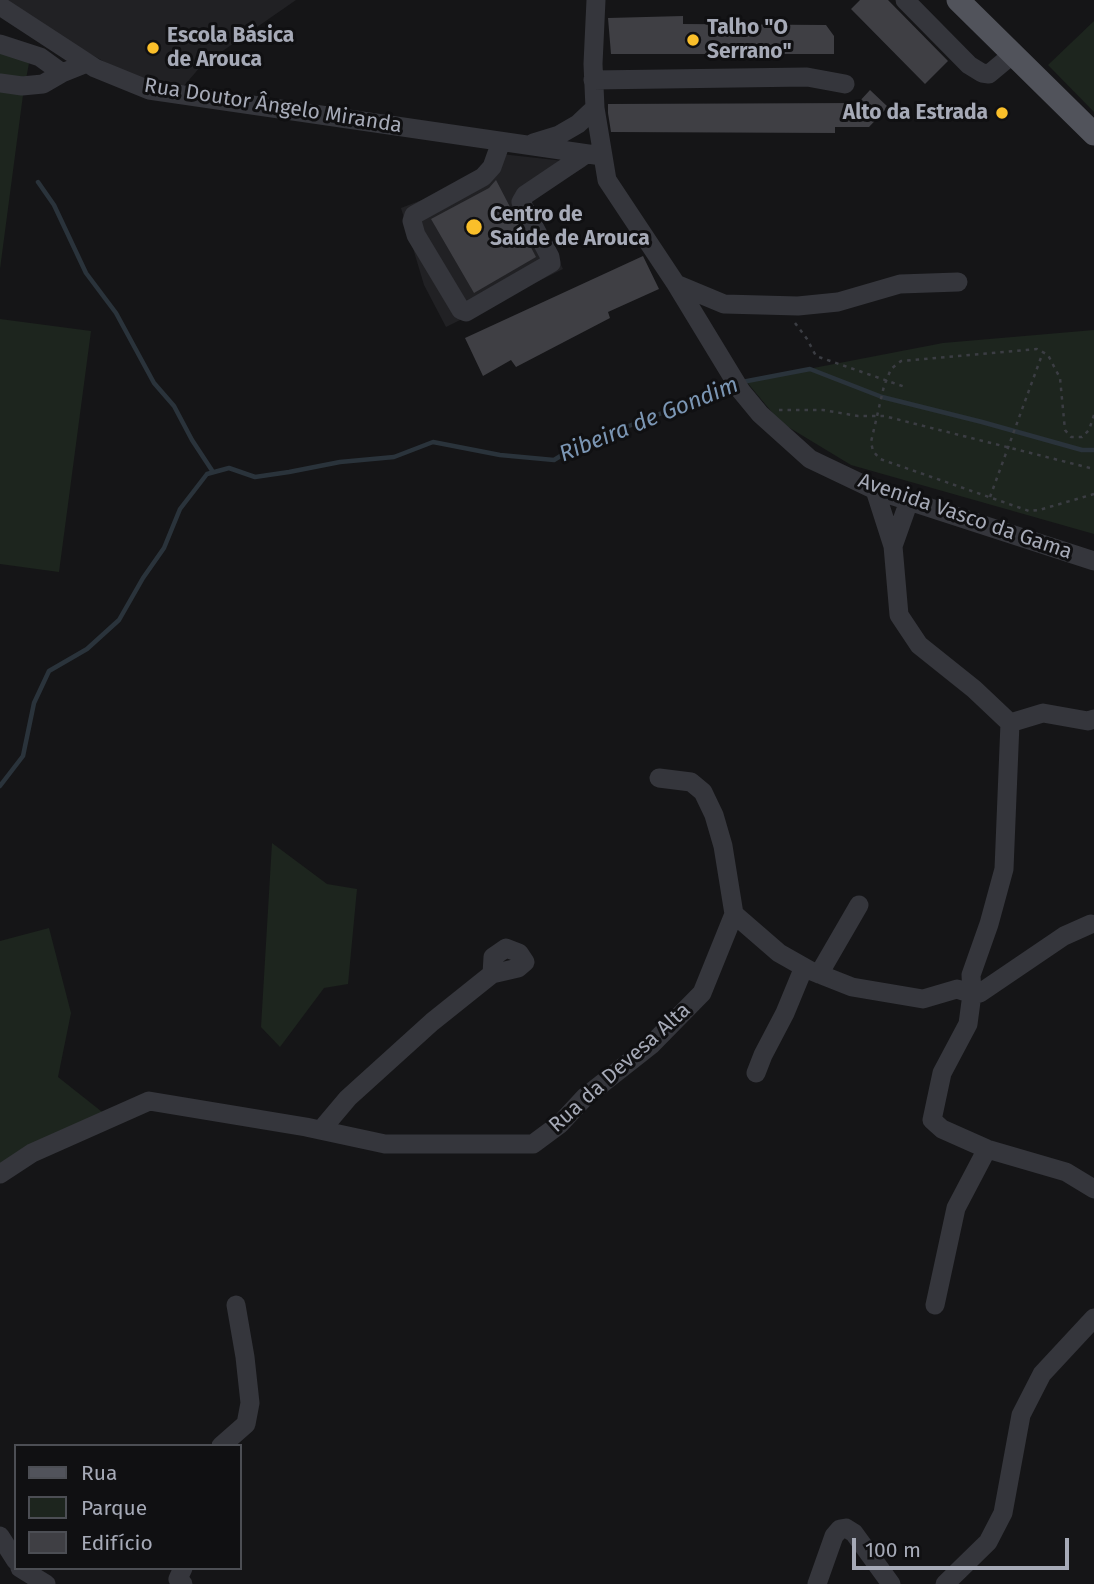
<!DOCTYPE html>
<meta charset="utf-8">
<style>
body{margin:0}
#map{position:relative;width:1094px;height:1584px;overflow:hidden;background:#151517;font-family:"Fira Sans",sans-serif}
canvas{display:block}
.legend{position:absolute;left:14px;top:1444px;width:228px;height:126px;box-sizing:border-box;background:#101012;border:2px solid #4c4e54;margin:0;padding:9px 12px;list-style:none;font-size:21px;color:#a6aab7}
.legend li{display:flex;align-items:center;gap:14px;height:35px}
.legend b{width:35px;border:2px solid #4c4e54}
.scale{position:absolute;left:852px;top:1538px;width:217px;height:32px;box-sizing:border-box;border:4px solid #a6aab7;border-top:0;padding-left:9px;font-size:21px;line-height:24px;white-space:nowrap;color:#a6aab7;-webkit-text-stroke:5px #101012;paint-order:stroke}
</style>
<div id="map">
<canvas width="1094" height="1584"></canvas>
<ul class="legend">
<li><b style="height:9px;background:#51535b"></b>Rua</li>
<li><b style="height:19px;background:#1d251e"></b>Parque</li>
<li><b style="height:19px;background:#3f3f44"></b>Edifício</li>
</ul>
<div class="scale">100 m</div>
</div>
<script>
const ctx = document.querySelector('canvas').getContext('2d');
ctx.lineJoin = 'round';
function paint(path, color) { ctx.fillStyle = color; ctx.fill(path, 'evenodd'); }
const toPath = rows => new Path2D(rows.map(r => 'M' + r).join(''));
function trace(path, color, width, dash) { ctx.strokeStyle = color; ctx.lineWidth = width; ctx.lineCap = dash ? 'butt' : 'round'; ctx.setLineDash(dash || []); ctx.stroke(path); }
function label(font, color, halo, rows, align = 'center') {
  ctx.font = font + ' "Fira Sans",sans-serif'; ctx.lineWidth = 6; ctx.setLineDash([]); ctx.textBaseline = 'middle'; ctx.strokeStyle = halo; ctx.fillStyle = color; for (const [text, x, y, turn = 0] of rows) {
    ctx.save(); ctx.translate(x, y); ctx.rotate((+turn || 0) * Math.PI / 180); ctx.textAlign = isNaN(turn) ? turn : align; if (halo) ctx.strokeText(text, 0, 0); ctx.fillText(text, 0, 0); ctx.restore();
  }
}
paint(toPath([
 [5,0,296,0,201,66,183,87,139,81,47,30],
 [492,153,564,161,586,166,529,201,563,269,446,327,424,285,401,208,464,184]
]), '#212124');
paint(toPath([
 [1094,21,1094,112,1048,65],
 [0,35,30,58,23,95,0,269],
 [0,319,91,331,59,572,0,564],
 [1094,330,1094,534,851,465,780,422,746,381,943,343],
 [272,843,327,884,357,889,348,984,324,988,280,1047,261,1027],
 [49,928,71,1013,58,1077,111,1119,0,1168,0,941]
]), '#1d251e');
trace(toPath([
 [38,182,54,205,86,273,116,313,154,383,174,406,192,440,213,472],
 [742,382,810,369,882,397,982,422,1082,450,1094,450],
 [0,786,23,756,34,703,49,671,87,649,119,620,143,578,164,548,180,509,207,474,229,468,255,477,289,472,340,462,394,457,433,442,500,455,554,460,575,447,731,386]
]), '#2a333b', 4.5);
paint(toPath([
 [860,0,888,0,948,61,925,84,851,9],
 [683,16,683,24,826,25,834,36,834,54,611,54,608,18],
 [870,90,888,107,869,127,835,127,835,133,611,132,608,113,608,104,858,103],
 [496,180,536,257,474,293,431,219,489,188],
 [643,256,659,289,608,312,610,318,516,367,511,360,483,376,465,338]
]), '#3f3f44');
trace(toPath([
 [795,323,807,339,816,356,905,387],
 [779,410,823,410,858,416,884,416,1094,469],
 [1094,415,1089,430,1082,437,1071,437,1065,430,1060,378,1048,355,1037,349,901,361,891,369,884,386,871,442,873,451,880,459,1029,511,1039,510,1094,494],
 [990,497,1043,352]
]), '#3b3d43', 2.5, [3.5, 5]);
trace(toPath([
 [596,0,593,64,595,108,607,180,676,284,741,391,760,414,810,459,875,490,1094,561],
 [905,0,969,65,982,73,989,74,1013,54],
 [0,6,95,68,149,90,602,156],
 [0,44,40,57,62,73],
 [593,80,807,77,845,84],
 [0,83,22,86,43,84,62,73,87,63],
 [501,142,492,167,483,177,414,215,412,221,416,235,461,310,466,312,551,263,550,257,521,202,525,195,586,154],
 [533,143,559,135,578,124,595,108],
 [676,284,724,304,798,306,838,302,900,284,958,282],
 [875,490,893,546,899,615,919,645,974,689,1010,723,1004,869,989,924,971,975,972,994,968,1024,942,1073,932,1120,942,1129,987,1149,1066,1172,1094,1189],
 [893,546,909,501],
 [1010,723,1043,713,1088,721,1094,719],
 [659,778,691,782,703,792,714,815,723,846,734,914],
 [734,914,779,953,809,970,852,987,923,999,957,989,972,994],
 [819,974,859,905],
 [972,994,980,993,1064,936,1091,924],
 [756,1073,763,1055,785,1013,804,967],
 [321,1130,348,1098,432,1022,492,974,518,968,525,962,519,953,506,948,493,957,492,974],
 [0,1174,32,1153,149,1101,306,1127,385,1144,533,1144,560,1124,585,1097,651,1045,702,993,734,914],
 [935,1305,956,1208,987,1149],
 [221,1446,246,1424,250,1403,245,1357,236,1305],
 [0,1536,16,1561],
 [20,1568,46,1584],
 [183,1584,178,1579,183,1568],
 [817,1584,834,1536,840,1529,846,1528,854,1533,891,1584],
 [945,1584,988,1542,1003,1513,1021,1415,1042,1374,1094,1318]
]), '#35363c', 19);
trace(toPath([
 [958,0,1094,134]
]), '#51535b', 23);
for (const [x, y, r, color] of [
 [693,40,7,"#fabf2a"],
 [153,48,7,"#fabf2a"],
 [1002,113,7,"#fabf2a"],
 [474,227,9,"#fabf2a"]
]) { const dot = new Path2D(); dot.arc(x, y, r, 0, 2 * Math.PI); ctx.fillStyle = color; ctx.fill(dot); trace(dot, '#101012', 2.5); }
label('bold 21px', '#a6aab7', '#101012', [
 ["Talho \"O",707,28],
 ["Serrano\"",707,52],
 ["Escola Básica",167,36],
 ["de Arouca",167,60],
 ["Alto da Estrada",988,113,"right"],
 ["Centro de",490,215],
 ["Saúde de Arouca",490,239]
], 'left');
label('21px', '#a6aab7', '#101012', [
 ["Rua Doutor Ângelo Miranda",273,106,9],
 ["Avenida Vasco da Gama",965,517,19],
 ["Rua da Devesa Alta",620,1068,-42]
]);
label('italic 23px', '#7b96b4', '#101012', [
 ["Ribeira de Gondim",649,420,-22]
]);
</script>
